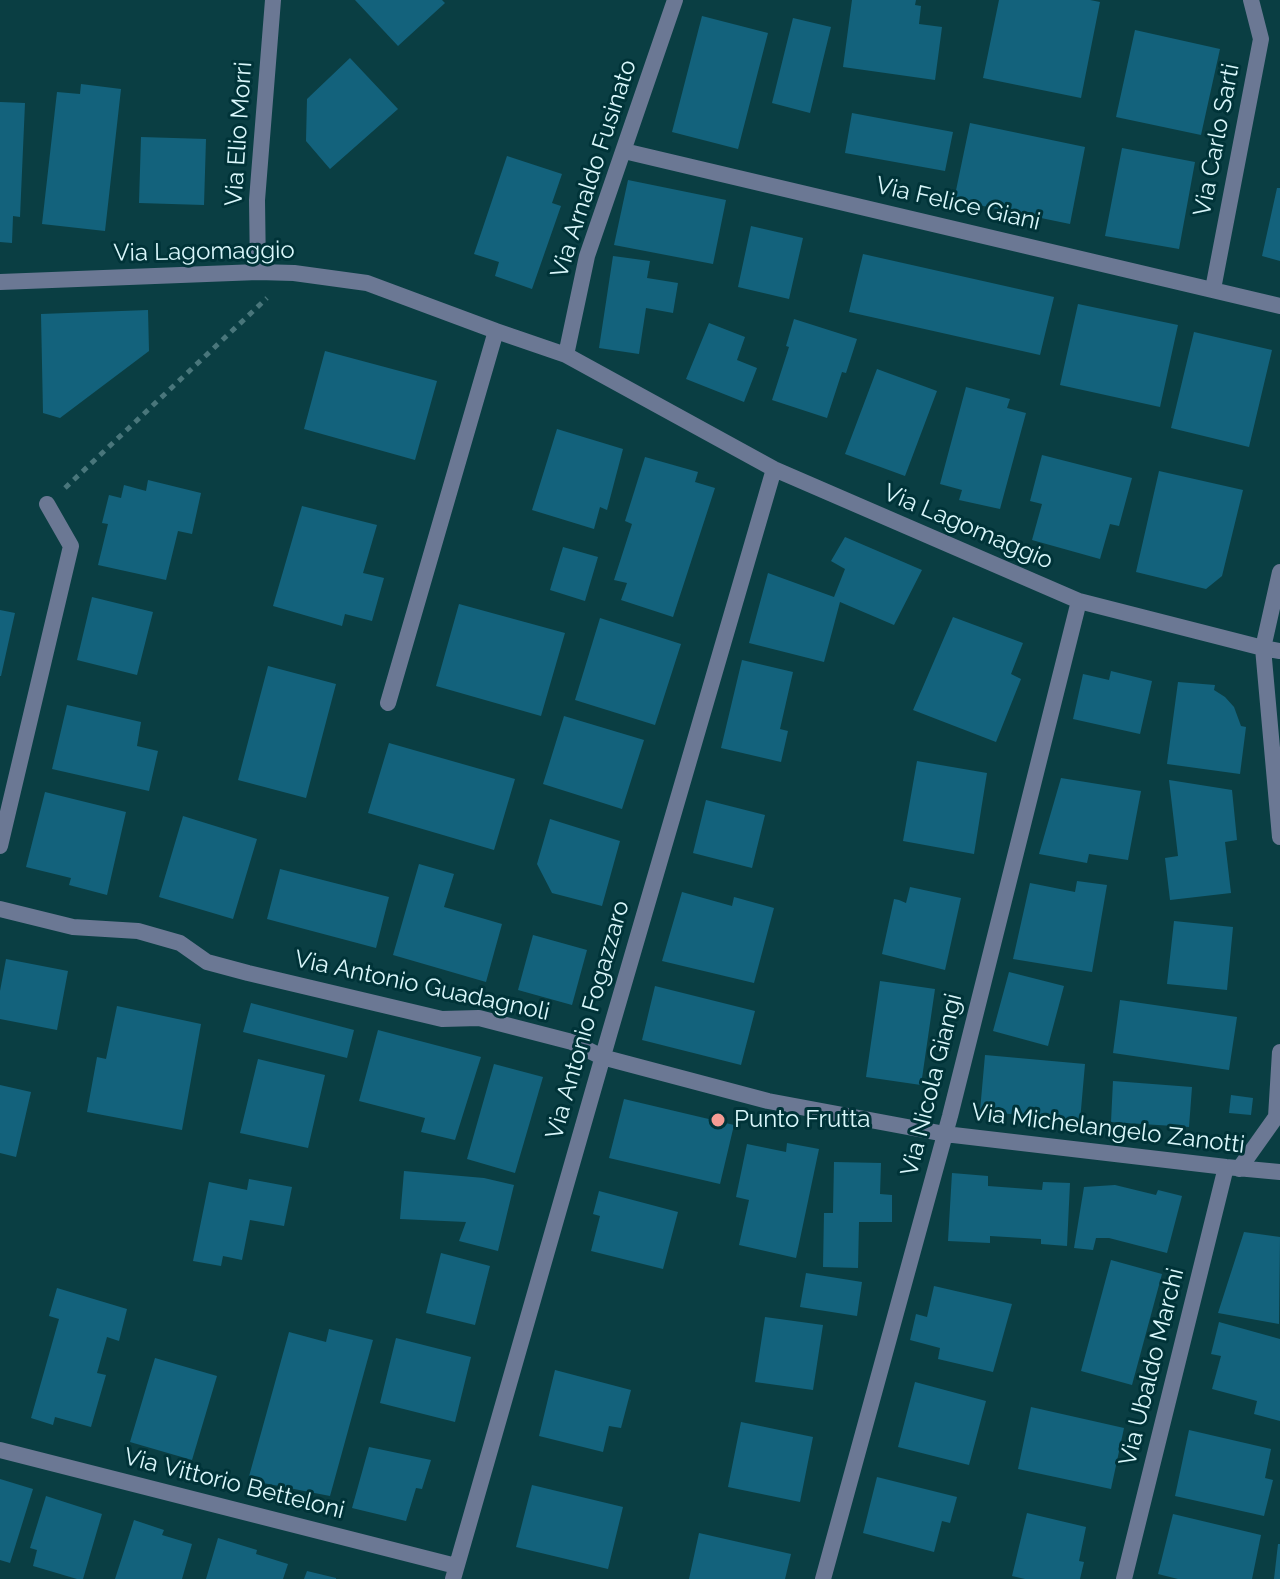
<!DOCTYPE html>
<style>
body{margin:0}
canvas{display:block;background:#0a3e43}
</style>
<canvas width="1280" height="1579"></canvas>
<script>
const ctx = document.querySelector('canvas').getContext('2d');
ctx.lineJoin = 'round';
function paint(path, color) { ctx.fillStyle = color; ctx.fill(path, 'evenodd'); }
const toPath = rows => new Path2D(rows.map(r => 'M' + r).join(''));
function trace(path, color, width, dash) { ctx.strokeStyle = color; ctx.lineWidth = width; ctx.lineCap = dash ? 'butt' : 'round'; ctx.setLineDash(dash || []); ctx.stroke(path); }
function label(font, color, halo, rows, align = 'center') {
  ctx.font = font + ' Raleway,sans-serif'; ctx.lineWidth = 6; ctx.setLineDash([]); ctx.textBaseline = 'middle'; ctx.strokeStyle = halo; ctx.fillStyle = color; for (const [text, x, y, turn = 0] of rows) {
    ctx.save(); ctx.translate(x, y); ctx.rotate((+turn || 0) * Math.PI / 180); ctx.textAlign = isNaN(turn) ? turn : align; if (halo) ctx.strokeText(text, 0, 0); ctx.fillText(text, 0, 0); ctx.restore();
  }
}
paint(toPath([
 [355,0,442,0,445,3,398,46],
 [852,0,916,0,915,5,921,6,919,24,942,27,935,80,843,67],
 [999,0,1090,0,1100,2,1081,98,983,78],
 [702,16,768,33,738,149,672,132],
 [793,18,831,27,810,113,772,103],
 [1135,30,1220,49,1201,135,1116,117],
 [350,58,398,109,330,169,306,141,307,99],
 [81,84,121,89,105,231,42,224,57,92,80,94],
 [0,102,25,103,20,217,13,216,12,243,0,242],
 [852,113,953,132,945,171,845,153],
 [970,123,1085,147,1070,224,954,200],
 [141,137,206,139,204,205,139,203],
 [1122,148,1195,162,1179,249,1105,236],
 [507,156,562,174,552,203,561,206,532,289,495,276,499,262,474,254],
 [628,180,726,200,713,264,614,245],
 [1277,188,1280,188,1280,261,1262,256],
 [751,226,803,238,789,299,738,287],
 [863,254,1054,297,1040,355,849,312],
 [613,256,650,261,647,278,678,283,673,313,646,308,639,354,599,348],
 [1078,304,1178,325,1160,407,1060,385],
 [148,310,149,351,60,418,43,413,41,314],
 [794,319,857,339,846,373,842,372,827,418,772,400,789,347,786,346],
 [709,323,745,337,737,360,757,368,744,402,686,379],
 [1194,332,1272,350,1249,447,1171,428],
 [325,351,437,381,415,460,304,429],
 [877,369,937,391,905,476,845,454],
 [966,387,1010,399,1007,408,1026,413,1000,509,959,500,962,490,940,484],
 [557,429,623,449,607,510,600,507,594,529,532,510],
 [1042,455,1132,478,1119,526,1110,524,1100,559,1032,540,1042,504,1030,501],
 [645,457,698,472,695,482,715,488,673,617,621,600,627,583,614,580,632,524,625,521],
 [1159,471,1243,490,1222,576,1206,589,1136,572],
 [148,480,201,493,192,534,178,531,166,580,98,565,108,524,102,523,109,495,121,498,124,485,146,491],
 [302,506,377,525,363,573,384,578,372,621,345,614,342,626,273,606],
 [845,537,922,570,894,625,840,602,824,662,749,643,768,573,834,597,845,569,831,561],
 [563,547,598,557,585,601,550,590],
 [92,597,153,612,137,675,77,660],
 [459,604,565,633,541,716,436,686],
 [0,610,15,613,1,676,0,676],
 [953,617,1023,643,1011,674,1021,679,996,742,913,710],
 [600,618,681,644,655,725,575,700],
 [742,660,793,672,780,729,788,731,781,762,721,748],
 [268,666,336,684,306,798,238,780],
 [1111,671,1152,681,1140,734,1073,719,1083,674,1109,680],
 [1178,682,1215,685,1214,690,1225,697,1234,707,1241,726,1246,727,1240,774,1167,764],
 [67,705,141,722,137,746,158,751,149,791,52,769],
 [564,716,644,740,622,809,543,784],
 [389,743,515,779,494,850,368,813],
 [917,761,987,773,974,854,903,841],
 [1061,778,1141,791,1128,860,1089,854,1087,863,1039,854],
 [1169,780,1232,790,1237,840,1225,842,1231,893,1170,900,1165,858,1178,856],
 [45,792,126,812,107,895,69,885,71,878,26,867],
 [706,800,765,815,752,868,693,853],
 [183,816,257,839,233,919,159,897],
 [550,819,620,841,602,906,552,893,537,864],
 [419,864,454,874,444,907,502,924,486,982,393,955],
 [280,869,389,897,376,948,267,919],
 [1077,881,1107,885,1092,972,1013,959,1030,883,1075,892],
 [910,887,961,898,945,970,882,954,894,899,899,900,906,903],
 [682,892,732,906,734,897,774,908,754,983,662,961],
 [1174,921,1233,927,1227,990,1167,984],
 [533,935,587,950,572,1005,518,990],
 [6,959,68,971,57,1030,0,1019,0,991],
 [1009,972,1064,986,1048,1046,993,1031],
 [880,981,935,989,921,1085,866,1077],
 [655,986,755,1011,741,1065,642,1040],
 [1120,1000,1237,1017,1229,1070,1113,1053],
 [251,1003,354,1030,347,1058,243,1032],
 [117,1006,201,1024,182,1130,87,1112,97,1057,106,1059],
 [378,1030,481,1057,455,1140,421,1132,425,1118,359,1101],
 [985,1055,1085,1064,1080,1121,980,1111],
 [258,1059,325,1075,308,1148,240,1133],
 [494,1064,543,1077,515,1173,467,1159],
 [1113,1081,1192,1087,1189,1127,1111,1122],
 [0,1085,31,1092,16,1157,0,1153],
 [1231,1095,1253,1098,1251,1115,1229,1113],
 [624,1099,734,1125,720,1184,609,1158],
 [787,1143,819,1149,796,1258,739,1245,749,1200,736,1197,747,1144,786,1152],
 [834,1162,881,1163,880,1194,892,1195,892,1222,859,1222,858,1268,823,1267,824,1213,833,1213],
 [404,1171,484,1178,514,1185,498,1251,459,1241,466,1222,400,1219],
 [952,1173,988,1176,988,1186,1042,1190,1043,1182,1070,1183,1067,1246,1041,1244,1041,1239,990,1236,990,1243,948,1241],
 [249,1179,292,1187,284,1226,250,1220,242,1260,223,1256,221,1266,193,1261,209,1182,247,1190],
 [1115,1185,1156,1195,1158,1190,1182,1196,1167,1253,1109,1238,1096,1238,1093,1250,1074,1248,1084,1187],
 [599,1191,678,1212,663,1269,591,1251,600,1216,593,1214],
 [1244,1232,1280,1237,1279,1324,1218,1313],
 [441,1253,490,1266,475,1325,426,1313],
 [1111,1260,1162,1274,1132,1385,1081,1371],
 [806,1273,862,1282,857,1316,800,1307],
 [934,1286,1012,1304,993,1372,938,1359,940,1348,910,1340,916,1314,927,1317],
 [57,1288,127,1309,119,1341,107,1337,97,1373,106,1375,91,1427,55,1417,53,1425,31,1418,59,1319,49,1316],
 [765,1317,823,1325,813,1390,755,1382],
 [1219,1322,1280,1339,1280,1421,1254,1414,1257,1401,1212,1389,1221,1356,1211,1354],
 [329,1329,373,1340,330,1496,248,1480,289,1332,326,1342],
 [396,1338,471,1357,455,1422,380,1403],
 [155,1358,217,1376,192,1460,130,1442],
 [555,1370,631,1390,621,1428,609,1426,603,1452,539,1436],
 [915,1382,986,1401,969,1465,898,1447],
 [1031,1407,1124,1428,1111,1489,1018,1469],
 [741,1422,813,1437,800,1502,728,1487],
 [1189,1430,1271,1449,1265,1478,1273,1480,1264,1516,1175,1496],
 [369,1447,431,1460,422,1489,416,1488,406,1521,352,1508],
 [877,1477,957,1497,950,1523,942,1521,934,1552,863,1533],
 [0,1479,33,1489,10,1563,0,1560],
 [532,1485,623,1507,608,1569,516,1547],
 [46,1496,102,1514,83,1579,77,1579,33,1566,37,1550,30,1548],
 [1027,1513,1086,1527,1079,1561,1084,1562,1080,1579,1025,1579,1012,1576],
 [1173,1514,1261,1535,1252,1579,1178,1579,1158,1574],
 [134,1520,164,1530,162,1535,192,1544,182,1579,115,1579],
 [699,1533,791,1554,785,1579,689,1579],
 [218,1538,257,1550,256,1554,288,1564,283,1579,206,1579],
 [1278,1544,1280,1544,1280,1579,1274,1579],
 [307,1571,336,1578,336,1579,304,1579]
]), '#13627c');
trace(toPath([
 [65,488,267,298]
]), '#49767b', 5, [6, 6]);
trace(toPath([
 [624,151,1280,306],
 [258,272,257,200,273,0],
 [0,282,258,272,294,273,367,283,496,331,566,355,774,469,1079,601,1263,648,1280,837],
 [1213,289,1261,39,1251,0],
 [566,355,587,256,675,0],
 [1280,572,1263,648,1280,651],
 [388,703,496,331],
 [0,846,71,546,47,504],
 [0,909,73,927,138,931,180,943,207,962,248,973,442,1019,479,1018,572,1042,602,1057,768,1101,945,1134,1226,1167,1280,1172],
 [1239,1169,1276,1117,1280,1052],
 [0,1450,456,1566],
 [453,1579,609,1035,774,469],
 [823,1579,950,1116,1079,601],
 [1124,1579,1226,1167]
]), '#6b7894', 16);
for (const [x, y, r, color] of [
 [718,1120,8,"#f59c94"]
]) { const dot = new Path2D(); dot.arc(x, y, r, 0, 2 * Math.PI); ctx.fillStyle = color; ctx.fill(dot); trace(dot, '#003338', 3); }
label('24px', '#d9f7fb', '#003338', [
 ["Via Elio Morri",239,134,-86],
 ["Via Carlo Sarti",1217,140,-79],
 ["Via Arnaldo Fusinato",594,169,-72],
 ["Via Felice Giani",958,204,13],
 ["Via Lagomaggio",204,252,-1],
 ["Via Lagomaggio",968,527,23],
 ["Via Antonio Guadagnoli",422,986,12],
 ["Via Antonio Fogazzaro",588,1020,-74],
 ["Via Nicola Giangi",932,1085,-76],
 ["Via Michelangelo Zanotti",1108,1129,7],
 ["Via Ubaldo Marchi",1152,1367,-76],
 ["Via Vittorio Betteloni",234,1484,14]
]);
label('24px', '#d9f7fb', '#003338', [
 ["Punto Frutta",734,1120]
], 'left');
</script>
